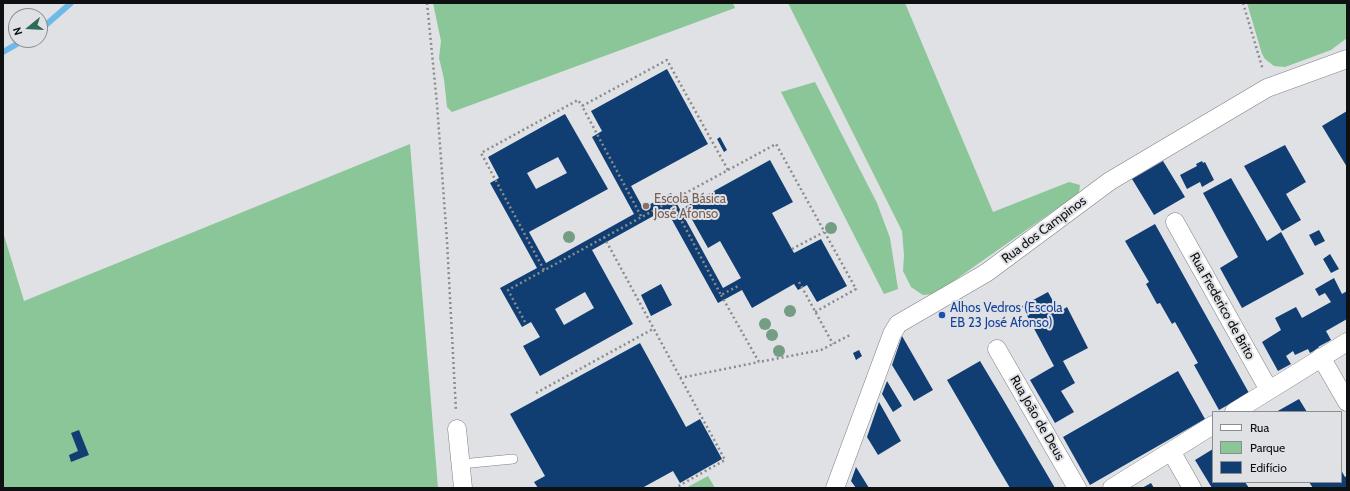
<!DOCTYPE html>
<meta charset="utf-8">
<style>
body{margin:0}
#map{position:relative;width:1350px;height:491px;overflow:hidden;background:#dfe1e5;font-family:Cabin,sans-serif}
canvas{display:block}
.frame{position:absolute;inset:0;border:4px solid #0f1011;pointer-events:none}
.legend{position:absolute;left:1212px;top:411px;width:130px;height:72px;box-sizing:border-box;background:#dfe1e5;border:1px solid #8c8d90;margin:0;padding:5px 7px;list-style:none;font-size:12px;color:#0f1011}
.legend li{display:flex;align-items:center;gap:8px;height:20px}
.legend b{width:20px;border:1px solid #8c8d90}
.north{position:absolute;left:8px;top:8px;width:40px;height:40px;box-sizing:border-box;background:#dfe1e5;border:1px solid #8c8d90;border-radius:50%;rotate:252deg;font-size:11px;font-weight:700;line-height:16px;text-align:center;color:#0f1011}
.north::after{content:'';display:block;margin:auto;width:14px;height:18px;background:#2f6b56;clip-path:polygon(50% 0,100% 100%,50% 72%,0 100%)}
</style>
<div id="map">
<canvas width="1350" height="491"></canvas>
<div class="frame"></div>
<ul class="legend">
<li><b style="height:5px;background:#fff"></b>Rua</li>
<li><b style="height:11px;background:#8ac697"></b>Parque</li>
<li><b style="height:11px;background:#113e72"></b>Edifício</li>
</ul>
<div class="north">N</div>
</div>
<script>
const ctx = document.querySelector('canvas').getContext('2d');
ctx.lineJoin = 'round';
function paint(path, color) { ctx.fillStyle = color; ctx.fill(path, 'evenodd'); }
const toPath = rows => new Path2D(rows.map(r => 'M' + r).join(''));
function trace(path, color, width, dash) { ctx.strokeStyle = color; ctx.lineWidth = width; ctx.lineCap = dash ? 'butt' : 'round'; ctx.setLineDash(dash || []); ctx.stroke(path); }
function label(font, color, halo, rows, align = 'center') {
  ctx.font = font + ' Cabin,sans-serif'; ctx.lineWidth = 4; ctx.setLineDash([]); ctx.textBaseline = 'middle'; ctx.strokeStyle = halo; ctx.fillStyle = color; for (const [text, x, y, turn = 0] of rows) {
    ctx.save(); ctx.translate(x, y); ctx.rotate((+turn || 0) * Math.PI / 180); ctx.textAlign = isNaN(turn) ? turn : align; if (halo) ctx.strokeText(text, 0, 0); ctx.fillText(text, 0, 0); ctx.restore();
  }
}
paint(toPath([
 [433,3,733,3,735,8,452,112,447,107,444,79,439,58,441,41],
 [788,3,905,3,993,212,1069,182,1080,185,1079,193,935,294,923,295,911,287,903,271,904,255,902,231],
 [1247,3,1347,3,1347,38,1331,50,1285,67,1274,66,1265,59,1262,54],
 [815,82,877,203,890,238,898,289,884,294,781,92],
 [410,144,438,488,3,488,3,232,24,301],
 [708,476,715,488,686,488]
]), '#8ac697');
trace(toPath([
 [40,30,71,3],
 [3,52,24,40]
]), '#6dbae8', 6);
paint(toPath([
 [667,69,708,144,631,186,643,208,671,193,723,288,741,278,720,241,708,248,685,207,770,160,793,202,772,213,794,253,821,239,847,286,817,302,807,285,798,290,794,284,752,308,742,290,718,303,666,209,592,250,633,324,540,376,523,346,540,337,531,322,522,327,500,288,537,268,490,183,499,178,488,157,565,114,608,189,529,232,546,263,634,214,592,137,602,131,591,111],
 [558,157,567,173,536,189,527,173],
 [585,292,594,308,564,325,555,309],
 [1347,111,1347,167,1322,126],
 [720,137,727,150,724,152,717,139],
 [1285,145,1306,182,1286,194,1301,220,1282,231,1244,166],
 [1163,161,1185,197,1154,215,1132,179],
 [1202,161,1203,163,1205,162,1214,180,1202,187,1200,182,1187,189,1180,175,1197,166,1196,164],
 [1231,178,1267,241,1281,232,1304,274,1242,308,1220,268,1238,257,1203,193],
 [1155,224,1249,393,1219,410,1194,365,1198,363,1175,322,1172,324,1160,303,1157,304,1146,284,1149,282,1125,241],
 [1319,230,1325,241,1315,246,1309,235],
 [1330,254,1339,269,1331,273,1323,259],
 [1334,278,1342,294,1347,291,1347,319,1326,331,1331,340,1318,347,1319,348,1310,353,1308,349,1295,355,1293,351,1286,356,1291,364,1278,371,1262,342,1281,330,1275,318,1296,307,1302,318,1331,302,1325,293,1319,296,1315,289],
 [661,284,672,305,651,316,641,295],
 [1048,292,1059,312,1067,307,1088,348,1063,361,1075,383,1061,391,1074,412,1055,423,1030,380,1054,366,1022,306],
 [902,336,933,390,914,401,892,365],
 [640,343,686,427,700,419,722,459,680,483,673,471,642,488,538,488,534,482,545,476,510,414],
 [859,350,862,356,856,360,853,353],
 [980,361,1004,401,1055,488,1010,488,994,461,947,380],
 [1178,371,1205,419,1090,485,1063,437],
 [887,381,902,406,893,412,882,394],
 [1299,399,1307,412,1276,412],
 [879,402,901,441,878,455,867,437],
 [79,430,89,455,71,462,69,455,78,451,71,433],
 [1213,449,1213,482,1245,482,1249,488,1212,488,1195,460],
 [856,467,869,488,856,488,851,481],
 [1341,470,1345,477,1347,476,1347,488,1313,488,1309,482,1341,482],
 [1151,483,1154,488,1142,488]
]), '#113e72');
const service = toPath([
 [461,464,513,459]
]);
const minor = toPath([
 [1175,222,1269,390],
 [997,349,1077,488],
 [1321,357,1347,402],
 [1234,412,1347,342],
 [457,429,463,488],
 [1171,451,1192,488],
 [835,488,892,334,898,324,986,273,1110,181,1267,88,1347,59],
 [1112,488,1213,425]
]);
trace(service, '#7e8083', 10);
trace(minor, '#7e8083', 19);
trace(toPath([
 [427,3,437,104,447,241,456,411],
 [1243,3,1263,70],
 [671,201,776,144,856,289,815,312],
 [641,216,582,106,667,60,728,170],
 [604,237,725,460,675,488],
 [792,249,824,232],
 [544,270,481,153,578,100,582,106],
 [799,282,833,344],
 [721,295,759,362,821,350,850,335],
 [525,322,508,290,671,201,721,295,740,285],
 [680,378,759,362],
 [536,393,653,329]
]), '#898b8e', 2.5, [2, 3]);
trace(service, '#fff', 9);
trace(minor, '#fff', 18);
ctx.fillStyle = '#759d84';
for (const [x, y] of [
 [831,228],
 [569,237],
 [790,311],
 [765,324],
 [772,335],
 [779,351]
]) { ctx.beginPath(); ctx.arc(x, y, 6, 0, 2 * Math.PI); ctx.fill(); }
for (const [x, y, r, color] of [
 [646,206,4,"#8d6e63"],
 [942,315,4,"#1a4fb4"]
]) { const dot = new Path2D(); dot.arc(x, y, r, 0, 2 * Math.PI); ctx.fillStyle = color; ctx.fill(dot); trace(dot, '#dfe1e5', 1.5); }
label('13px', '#785e54', '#dfe1e5', [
 ["Escola Básica",654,199],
 ["José Afonso",654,214]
], 'left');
label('13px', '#0f1011', '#dfe1e5', [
 ["Rua dos Campinos",1044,230,-37],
 ["Rua Frederico de Brito",1222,306,61],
 ["Rua João de Deus",1037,418,60]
]);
label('13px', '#164399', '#dfe1e5', [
 ["Alhos Vedros (Escola",950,308],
 ["EB 23 José Afonso)",950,323]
], 'left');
</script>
